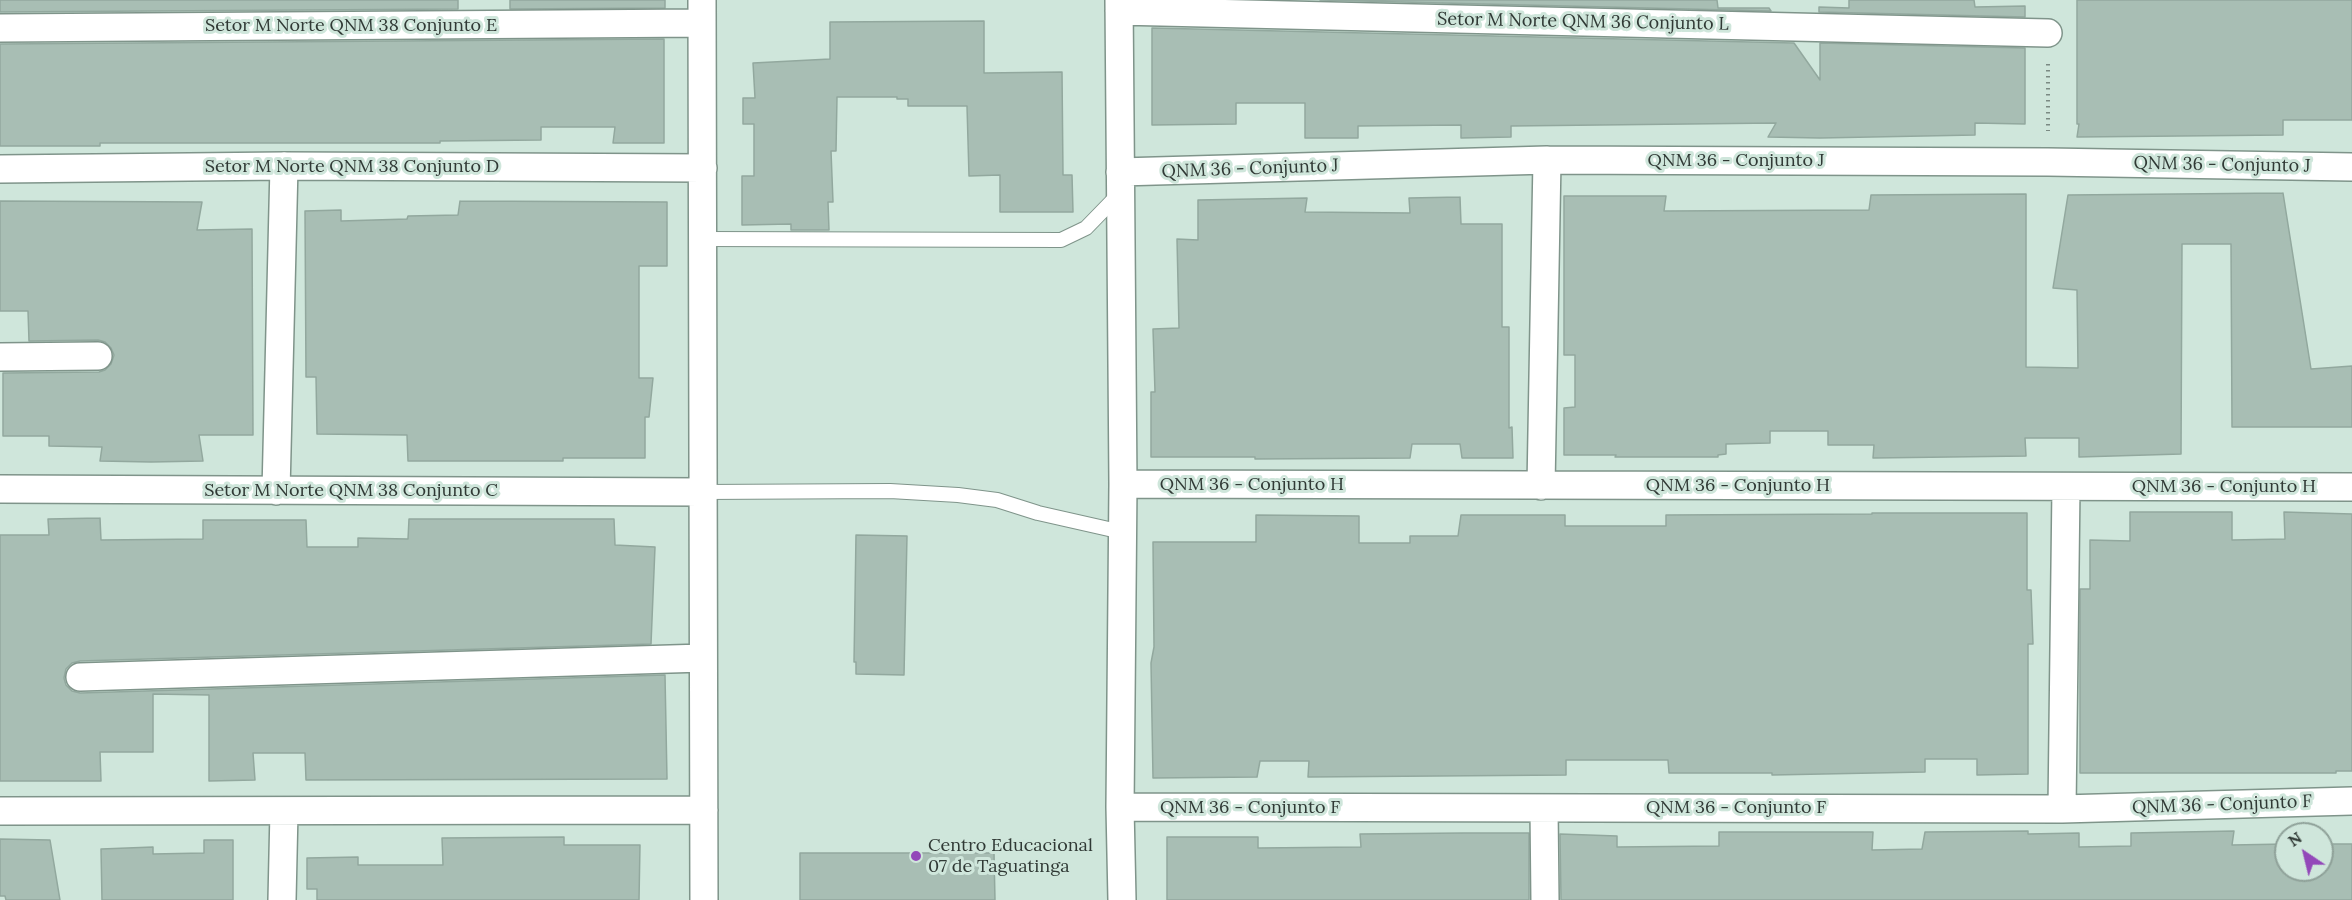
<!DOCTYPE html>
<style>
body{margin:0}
#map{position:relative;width:2352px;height:900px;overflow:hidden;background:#cfe6db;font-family:Lora,serif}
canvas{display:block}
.north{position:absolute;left:2274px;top:822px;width:60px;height:60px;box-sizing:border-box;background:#cfe6db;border:2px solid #8fa199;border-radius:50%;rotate:325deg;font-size:16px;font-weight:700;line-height:24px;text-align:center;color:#303935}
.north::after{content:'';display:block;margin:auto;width:21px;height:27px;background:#9348b9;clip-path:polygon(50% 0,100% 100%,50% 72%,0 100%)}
</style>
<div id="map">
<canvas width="2352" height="900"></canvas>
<div class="north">N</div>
</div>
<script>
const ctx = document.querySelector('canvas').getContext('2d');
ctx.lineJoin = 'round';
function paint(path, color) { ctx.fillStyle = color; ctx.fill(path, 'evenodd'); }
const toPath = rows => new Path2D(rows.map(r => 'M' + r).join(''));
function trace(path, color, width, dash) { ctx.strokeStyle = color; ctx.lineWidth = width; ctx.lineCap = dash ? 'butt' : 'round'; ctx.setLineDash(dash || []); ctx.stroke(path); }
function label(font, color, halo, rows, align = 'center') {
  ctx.font = font + ' Lora,serif'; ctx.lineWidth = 6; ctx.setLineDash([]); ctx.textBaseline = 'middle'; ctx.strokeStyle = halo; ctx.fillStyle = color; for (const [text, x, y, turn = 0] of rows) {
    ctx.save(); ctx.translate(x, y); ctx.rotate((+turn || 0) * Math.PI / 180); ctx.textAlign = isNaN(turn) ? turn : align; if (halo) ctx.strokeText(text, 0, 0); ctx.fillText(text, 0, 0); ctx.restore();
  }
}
const building = toPath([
 [0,0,458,0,458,9,0,12,0,0],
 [510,0,665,0,665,8,510,9,510,0],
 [1320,0,1717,0,1718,8,1769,8,1771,11,1320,0],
 [1849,0,1974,0,1975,7,2025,6,2025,17,1819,12,1819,7,1849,8,1849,0],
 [2077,0,2352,0,2352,120,2283,120,2283,135,2077,137,2079,124,2077,124,2077,0],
 [984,21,984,73,1062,72,1063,175,1072,175,1073,212,1000,212,1000,175,969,176,967,106,908,106,908,99,897,99,897,97,837,97,836,151,831,151,833,202,828,202,829,230,791,230,791,224,742,225,742,176,754,176,754,124,743,124,743,98,755,98,753,63,830,59,830,22,984,21],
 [1152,28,1794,43,1820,80,1820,43,2025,48,2025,124,1975,123,1975,135,1820,138,1768,137,1776,123,1511,126,1511,137,1461,138,1461,125,1358,126,1358,138,1305,138,1305,103,1236,103,1236,124,1152,125,1152,28],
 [664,39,664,143,613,143,615,127,541,127,541,140,440,141,440,143,100,143,100,146,0,146,0,44,664,39],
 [2283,193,2311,369,2352,366,2352,427,2232,427,2231,244,2182,244,2181,454,2079,457,2079,438,2025,438,2026,456,1873,458,1874,445,1828,445,1828,431,1770,431,1770,443,1726,444,1726,454,1718,455,1718,457,1615,457,1616,455,1564,455,1564,408,1575,407,1575,355,1564,355,1564,196,1666,196,1664,211,1869,210,1871,195,2026,194,2026,367,2078,368,2077,290,2053,288,2068,195,2283,193],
 [1460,197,1461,224,1502,224,1502,327,1509,327,1509,428,1512,427,1513,458,1462,458,1460,444,1412,444,1410,458,1255,459,1255,457,1151,457,1151,392,1155,392,1153,329,1179,328,1177,239,1198,240,1198,200,1307,198,1305,212,1410,213,1409,198,1460,197],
 [0,201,202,202,197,230,252,229,253,435,199,435,203,461,151,462,100,461,102,447,49,446,49,436,3,436,3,373,99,372,105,370,111,364,114,355,111,348,105,342,98,340,29,341,28,311,0,311,0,201],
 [460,201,667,202,667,266,639,266,639,378,653,378,649,417,645,417,645,458,563,458,563,461,408,461,407,435,317,434,316,377,306,377,305,211,341,210,341,221,407,219,408,216,458,215,460,201],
 [2130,512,2232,512,2232,540,2285,539,2284,512,2352,514,2352,771,2336,771,2336,773,2080,773,2080,589,2090,589,2090,540,2130,541,2130,512],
 [1872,513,2027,513,2027,590,2031,590,2033,644,2028,644,2028,774,1977,775,1977,759,1925,759,1925,772,1772,775,1772,773,1669,773,1668,760,1566,760,1566,775,1308,777,1309,761,1260,761,1257,777,1153,778,1151,663,1154,647,1153,542,1256,542,1256,515,1359,516,1359,543,1410,543,1410,536,1458,536,1461,515,1565,515,1565,526,1666,526,1666,515,1872,514,1872,513],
 [100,518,101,540,203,539,203,520,306,520,307,547,358,547,358,538,408,539,409,519,614,519,615,545,655,547,651,644,80,661,72,663,66,669,64,678,66,685,72,691,80,693,665,675,667,779,306,780,305,753,253,753,255,780,209,781,209,695,153,694,153,752,100,752,101,781,0,781,0,535,49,535,48,519,100,518],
 [856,535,907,536,904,675,856,674,856,662,854,662,856,535],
 [2028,831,2028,834,2079,833,2079,847,2131,846,2131,833,2234,831,2232,845,2286,844,2286,870,2322,870,2322,844,2352,844,2352,900,1561,900,1560,834,1617,836,1617,847,1719,846,1719,832,1873,832,1872,850,1922,849,1925,832,2028,831],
 [1463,833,1529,833,1529,900,1167,900,1167,837,1258,837,1258,848,1361,847,1360,834,1463,833],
 [564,837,564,845,640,845,639,900,317,900,317,889,307,889,307,858,358,857,358,865,443,865,442,838,564,837],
 [0,839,50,840,60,900,6,900,5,896,0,896,0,839],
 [204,840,233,840,233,900,102,900,101,849,153,847,153,854,204,853,204,840],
 [800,853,994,853,995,900,800,900,800,853]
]);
paint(building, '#a8beb4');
trace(building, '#92a89e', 1.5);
const lane = toPath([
 [703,239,1061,240,1086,228,1119,194],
 [702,492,890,491,958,495,997,500,1038,513,1122,532]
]);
const street = toPath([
 [702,0,704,900],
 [1119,0,1123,484,1120,807,1122,900],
 [1119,11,2048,33],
 [0,28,702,23],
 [0,169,284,166,703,168],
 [1120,172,1547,160,2048,162,2352,167],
 [0,357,98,356],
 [1123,484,2352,487],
 [1541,486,1547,160],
 [0,489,702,492],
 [276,491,284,166],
 [80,677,703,658],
 [1120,807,2062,809,2352,801],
 [1544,808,1545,900],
 [2062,809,2066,487],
 [0,811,704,810],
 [282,900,284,811]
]);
trace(lane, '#7f948a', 16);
trace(street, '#7f948a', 30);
trace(toPath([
 [2048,64,2048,131]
]), '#7b8a83', 4, [1.5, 4.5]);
trace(lane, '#fff', 14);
trace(street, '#fff', 27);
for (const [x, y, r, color] of [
 [916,856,6,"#9348b9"]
]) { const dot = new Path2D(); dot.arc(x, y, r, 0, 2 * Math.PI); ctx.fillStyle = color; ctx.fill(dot); trace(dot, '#cfe6db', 2); }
label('18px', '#303935', '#cfe6db', [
 ["Setor M Norte QNM 36 Conjunto L",1583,22,1],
 ["Setor M Norte QNM 38 Conjunto E",351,26],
 ["QNM 36 - Conjunto J",1736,161],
 ["QNM 36 - Conjunto J",2222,165,1],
 ["Setor M Norte QNM 38 Conjunto D",352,167],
 ["QNM 36 - Conjunto J",1250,169,-2],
 ["QNM 36 - Conjunto H",1252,485],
 ["QNM 36 - Conjunto H",1738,486],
 ["QNM 36 - Conjunto H",2224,487],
 ["Setor M Norte QNM 38 Conjunto C",351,491],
 ["QNM 36 - Conjunto F",2222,805,-2],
 ["QNM 36 - Conjunto F",1250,808],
 ["QNM 36 - Conjunto F",1736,808]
]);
label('18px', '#303935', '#cfe6db', [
 ["Centro Educacional",928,846],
 ["07 de Taguatinga",928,867]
], 'left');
</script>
